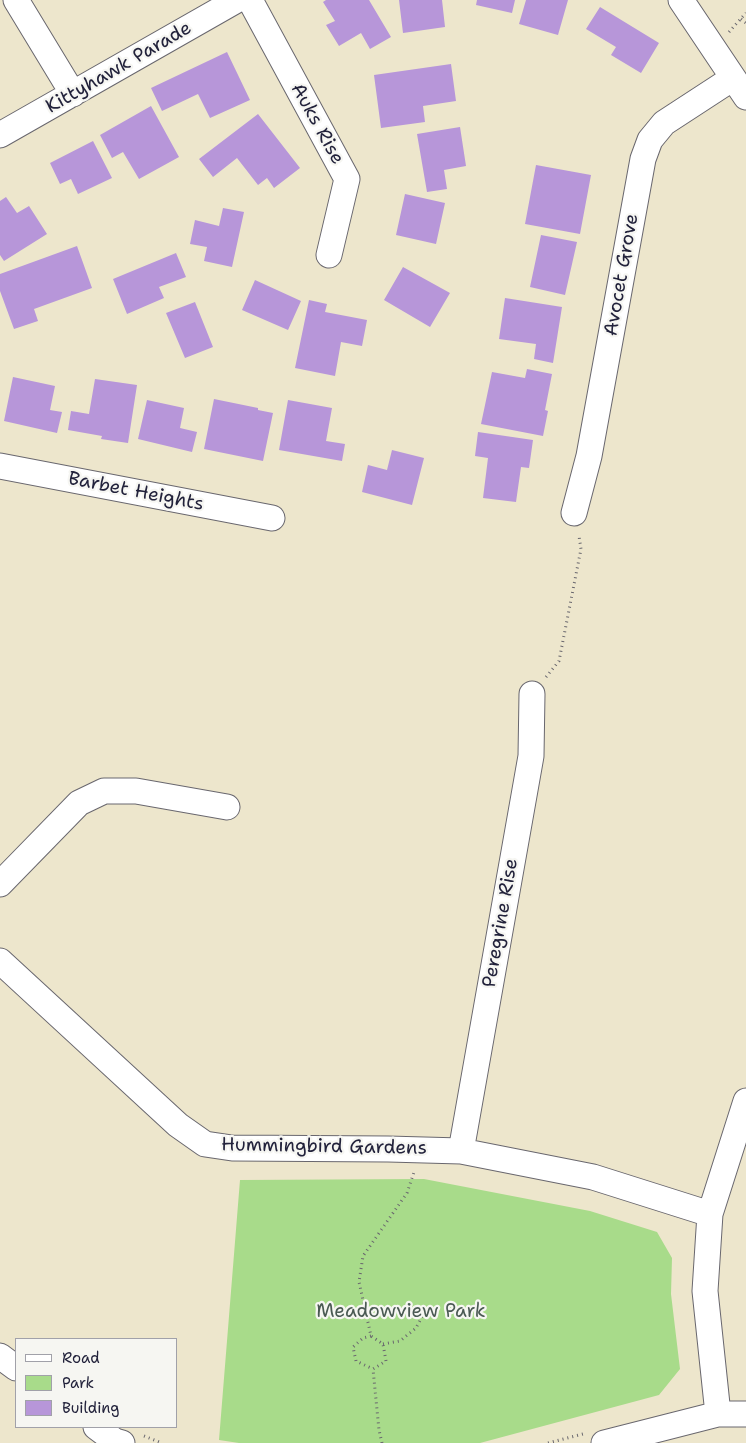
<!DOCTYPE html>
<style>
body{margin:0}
#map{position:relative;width:746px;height:1443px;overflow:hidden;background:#ede6cc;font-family:"Shantell Sans",sans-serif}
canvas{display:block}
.legend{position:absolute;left:15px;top:1338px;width:162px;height:90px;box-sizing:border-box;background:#f6f6f2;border:1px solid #a1a1a9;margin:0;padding:6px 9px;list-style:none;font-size:15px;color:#22223b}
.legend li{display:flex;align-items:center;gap:10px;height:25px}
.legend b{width:25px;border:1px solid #a1a1a9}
</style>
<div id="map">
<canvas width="746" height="1443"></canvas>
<ul class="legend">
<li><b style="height:6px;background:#fff"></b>Road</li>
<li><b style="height:14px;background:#a8db8a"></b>Park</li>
<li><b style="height:14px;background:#b796d9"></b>Building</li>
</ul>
</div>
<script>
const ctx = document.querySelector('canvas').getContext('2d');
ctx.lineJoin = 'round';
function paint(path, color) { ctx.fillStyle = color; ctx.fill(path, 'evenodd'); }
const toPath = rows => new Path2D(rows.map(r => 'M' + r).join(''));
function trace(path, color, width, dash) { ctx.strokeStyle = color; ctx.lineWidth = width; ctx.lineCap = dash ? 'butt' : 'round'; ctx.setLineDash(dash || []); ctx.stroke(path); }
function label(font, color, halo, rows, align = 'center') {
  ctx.font = font + ' "Shantell Sans",sans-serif'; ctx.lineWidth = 4.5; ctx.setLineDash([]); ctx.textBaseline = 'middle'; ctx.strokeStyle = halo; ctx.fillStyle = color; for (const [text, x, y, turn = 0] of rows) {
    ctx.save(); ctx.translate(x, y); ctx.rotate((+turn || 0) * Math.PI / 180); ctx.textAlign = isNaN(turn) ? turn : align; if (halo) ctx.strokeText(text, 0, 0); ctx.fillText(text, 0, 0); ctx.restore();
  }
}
paint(toPath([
 [424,1179,590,1211,657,1232,672,1258,671,1294,680,1369,659,1395,480,1443,239,1443,219,1440,240,1180]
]), '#a8db8a');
paint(toPath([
 [326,0,369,0,391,37,370,49,361,33,339,46,326,25,335,21,323,2],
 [399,0,442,0,445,27,403,33],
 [477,0,515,0,512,13,476,5],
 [526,0,568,0,558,35,519,24],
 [600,7,659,43,641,73,611,55,616,47,586,29],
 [227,52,250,100,210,118,198,94,162,111,151,88],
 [451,64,456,101,423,106,425,122,381,128,374,75],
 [151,106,179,157,139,179,123,152,112,158,100,135],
 [258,114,300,168,274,188,267,178,258,185,237,158,213,177,199,159],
 [460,127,466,166,444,170,447,189,427,192,417,134],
 [93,141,112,178,78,194,71,179,60,184,50,163],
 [536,165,591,175,580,234,525,224],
 [405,194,445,203,436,244,396,235],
 [6,197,17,213,29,206,47,234,4,261,0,255,0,201],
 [223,208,244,212,232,267,204,261,207,247,190,244,195,220,219,226],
 [541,235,577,242,565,295,530,287],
 [77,246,92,288,34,309,38,321,14,329,0,291,0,274],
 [176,253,186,277,159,287,164,298,127,314,113,279],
 [403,267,450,293,430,327,384,300],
 [255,280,301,301,288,330,242,310],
 [505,298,562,307,553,363,534,359,536,344,499,339],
 [309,300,327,304,325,312,367,320,362,346,341,342,335,376,295,368],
 [195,302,213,347,185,358,166,313],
 [527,369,552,374,545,410,548,411,543,436,481,424,492,372,525,378],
 [13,377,55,386,50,410,62,412,57,433,4,421],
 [95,379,137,385,128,443,101,439,102,436,68,430,71,411,89,414],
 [214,399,258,408,258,410,273,413,263,461,204,449],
 [147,400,184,408,180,428,197,432,192,452,138,439],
 [288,400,332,408,326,441,345,444,342,461,279,450],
 [478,432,533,440,529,468,521,467,516,502,483,498,488,458,475,456],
 [392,450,424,458,412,505,362,492,368,465,387,470]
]), '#b796d9');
const street = toPath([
 [16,0,73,94],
 [250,0,347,179,329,255],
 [681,0,746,97],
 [0,135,237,0],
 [0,466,272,518],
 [574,513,589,456,643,159,650,140,664,123,733,78],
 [0,884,79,803,104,791,136,791,227,807],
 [0,961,178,1125,205,1144,232,1148,388,1149,461,1151,593,1177,710,1214],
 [461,1151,531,756,532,694],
 [0,1356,16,1368],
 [718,1414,705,1291,710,1214,746,1101],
 [96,1427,115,1441,122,1443],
 [604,1443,718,1414,746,1414]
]);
trace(street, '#69676e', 27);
trace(toPath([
 [741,19,746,23],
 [729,32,746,13],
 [546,677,559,661,581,549,579,536],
 [371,1336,363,1338,353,1347,356,1361,373,1369],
 [383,1344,400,1341,416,1328,424,1313],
 [144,1436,162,1443],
 [382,1443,379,1430,373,1369,386,1361,383,1344,371,1336,359,1282,363,1256,407,1193,414,1172],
 [548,1443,583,1434]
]), '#69676e', 3, [1, 4]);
trace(street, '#fff', 25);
label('19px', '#22223b', '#f6f6f2', [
 ["Kittyhawk Parade",119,68,-30],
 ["Auks Rise",317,124,61],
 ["Avocet Grove",622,275,-80],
 ["Barbet Heights",136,492,11],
 ["Peregrine Rise",501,923,-80],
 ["Hummingbird Gardens",324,1147,1]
]);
label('19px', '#4a5a53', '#f6f6f2', [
 ["Meadowview Park",401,1312]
]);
</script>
